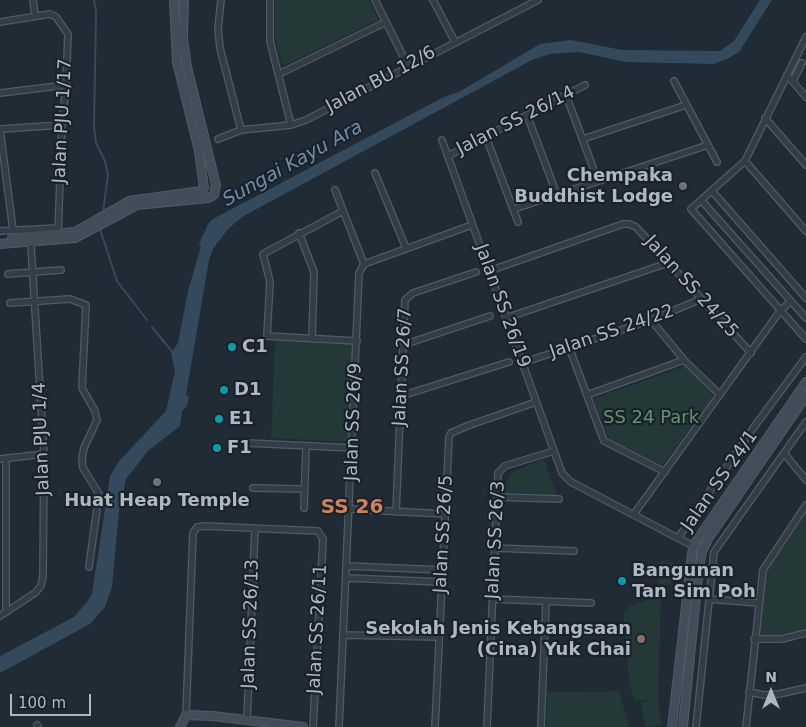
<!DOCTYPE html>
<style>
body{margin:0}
#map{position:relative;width:806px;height:727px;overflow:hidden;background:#202b35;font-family:"DejaVu Sans",sans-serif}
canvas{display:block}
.north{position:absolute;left:746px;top:667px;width:50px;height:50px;-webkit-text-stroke:4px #19222a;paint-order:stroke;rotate:0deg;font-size:14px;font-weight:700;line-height:20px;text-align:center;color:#adb8c3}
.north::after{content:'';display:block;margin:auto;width:18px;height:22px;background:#adb8c3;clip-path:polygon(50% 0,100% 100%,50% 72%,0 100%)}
.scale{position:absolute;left:10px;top:694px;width:81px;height:22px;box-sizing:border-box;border:2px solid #adb8c3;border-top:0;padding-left:6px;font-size:15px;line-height:18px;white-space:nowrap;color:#adb8c3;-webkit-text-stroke:4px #19222a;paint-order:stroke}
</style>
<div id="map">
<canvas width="806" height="727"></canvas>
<div class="north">N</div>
<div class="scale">100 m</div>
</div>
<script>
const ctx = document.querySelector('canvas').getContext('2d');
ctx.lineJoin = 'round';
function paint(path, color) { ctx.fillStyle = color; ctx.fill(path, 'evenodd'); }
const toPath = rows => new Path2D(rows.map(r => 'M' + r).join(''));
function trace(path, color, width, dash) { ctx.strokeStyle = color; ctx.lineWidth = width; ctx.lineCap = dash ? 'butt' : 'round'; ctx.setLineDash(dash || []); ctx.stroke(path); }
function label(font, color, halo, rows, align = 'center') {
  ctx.font = font + ' "DejaVu Sans",sans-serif'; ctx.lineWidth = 4.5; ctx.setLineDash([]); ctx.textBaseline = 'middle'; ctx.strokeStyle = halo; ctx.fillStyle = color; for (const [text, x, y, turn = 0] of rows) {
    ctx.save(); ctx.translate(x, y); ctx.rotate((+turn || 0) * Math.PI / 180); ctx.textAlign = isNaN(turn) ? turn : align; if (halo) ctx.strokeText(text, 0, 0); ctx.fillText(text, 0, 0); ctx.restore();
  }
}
paint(toPath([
 [275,0,369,0,379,20,283,66,275,40],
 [275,340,352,343,348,442,271,438],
 [688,365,714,397,662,465,610,441,593,399],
 [544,459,557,496,506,493,505,486,510,473],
 [806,512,806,628,781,635,758,636,767,571],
 [660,561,673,562,671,585,658,584],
 [656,597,661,598,658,699,662,725,645,727,641,702,656,699,635,701,629,683,623,612,627,611,628,606],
 [619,691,629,727,546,727,547,692]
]), '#233837');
paint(toPath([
 [760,0,772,0,739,52,727,59,714,64,626,62,579,52,550,54,532,60,242,217,228,229,213,249,209,260,186,395,189,396,187,406,182,411,180,426,148,451,126,479,119,511,112,587,105,607,90,624,0,673,0,656,74,617,87,602,92,594,110,476,120,460,166,411,175,371,171,353,178,343,188,291,201,246,199,244,208,224,213,219,444,97,459,92,540,44,571,40,622,50,720,51,734,41]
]), '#344a5c');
trace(toPath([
 [94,0,96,11,94,128,96,143,105,161,108,175,103,212],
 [100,229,117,281,147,320],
 [152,327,173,353]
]), '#344a5c', 2);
const street = toPath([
 [33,0,35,16],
 [221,0,218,29,220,48,241,130],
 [270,0,270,41,291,125],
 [375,0,408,66],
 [433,0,455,42],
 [0,22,50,14,56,17,68,34,66,85,62,125,58,234],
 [806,37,745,161,691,209,806,339],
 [279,74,386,22],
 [787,75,806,97],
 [674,81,717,162],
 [793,81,802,63],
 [0,93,66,85],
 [566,95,598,181],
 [527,115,557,195],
 [765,118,806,165],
 [0,129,62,125],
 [0,130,13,230],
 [486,137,518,222],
 [218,139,241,130,291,125,306,120,538,0],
 [583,139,686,105],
 [442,140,562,473,571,482,693,546],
 [448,156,585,85],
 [745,161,806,231],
 [375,173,406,248],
 [335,190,364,264],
 [712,191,806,298],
 [701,200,806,318],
 [514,209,708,145],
 [343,211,263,254,270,282,267,336,357,341],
 [0,231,58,228],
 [299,233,314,272,312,339],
 [489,271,623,224,629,224,636,227,751,353],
 [8,274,61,270],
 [10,303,70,299,86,305,82,388,95,411,97,420,84,448,82,458,83,468,99,494,89,567],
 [506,318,668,263],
 [651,320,684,360,720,395],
 [403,345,490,316],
 [569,347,604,441,665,472],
 [522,363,651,320,701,299],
 [587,395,684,360],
 [401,396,509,362],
 [247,443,353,448],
 [784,453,806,480],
 [6,458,6,612],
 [0,459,44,454],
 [253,488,304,489],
 [497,497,559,499],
 [304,508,306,446],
 [350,509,445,514],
 [396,512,405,300,413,293,476,272],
 [634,514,780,311,791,301],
 [678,538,754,427,806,357],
 [495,548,574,551],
 [348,566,442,570],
 [347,578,442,582],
 [493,599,591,603],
 [709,599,758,603],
 [0,616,35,593,41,586,43,577,44,454,30,230],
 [344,635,439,637],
 [754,639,782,639,806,633],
 [749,692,764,695,779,694,806,688],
 [186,715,193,533,197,527,205,526,318,531,323,539,313,727],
 [247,720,255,528],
 [37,725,38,727],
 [339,727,359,273,364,264,472,225],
 [435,727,449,437,451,433,467,426,536,402],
 [487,727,498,473,505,466,554,451],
 [541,727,546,602],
 [696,727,714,552,806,422],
 [746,727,763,570,806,505]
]);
const secondary = toPath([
 [12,238,75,232,129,201,201,191,204,188,199,151,177,62,174,0],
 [0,244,75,238,137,205,208,198,214,195,216,185,187,67,183,39,184,0],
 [180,727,186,715,213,716,303,727],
 [672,727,693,546,806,382],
 [683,727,699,567,702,552,708,539,806,396]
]);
trace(street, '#515b64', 8);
trace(secondary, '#515b64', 10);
trace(street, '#333d46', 5.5);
trace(secondary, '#414d59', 8);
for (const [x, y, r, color] of [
 [683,186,5,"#6b7280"],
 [232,347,5,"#0f9aa8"],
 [224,390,5,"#0f9aa8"],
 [219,419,5,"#0f9aa8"],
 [217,448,5,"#0f9aa8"],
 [157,482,5,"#6b7280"],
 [622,581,5,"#0f9aa8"],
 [641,639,5,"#8d6e63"]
]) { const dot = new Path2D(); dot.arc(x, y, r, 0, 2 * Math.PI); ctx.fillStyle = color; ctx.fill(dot); trace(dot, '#19222a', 2); }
label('18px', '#adb8c3', '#19222a', [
 ["Jalan BU 12/6",381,80,-28],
 ["Jalan PJU 1/17",63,121,-87],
 ["Jalan SS 26/14",516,121,-27],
 ["Jalan SS 24/25",691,287,48],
 ["Jalan SS 26/19",502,306,70],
 ["Jalan SS 24/22",612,332,-19],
 ["Jalan SS 26/7",403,367,-87],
 ["Jalan SS 26/9",354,422,-88],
 ["Jalan PJU 1/4",42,439,-92],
 ["Jalan SS 24/1",720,481,-55],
 ["Jalan SS 26/5",444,534,-87],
 ["Jalan SS 26/3",496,540,-87],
 ["Jalan SS 26/13",251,624,-88],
 ["Jalan SS 26/11",318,629,-87]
]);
label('bold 18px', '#adb8c3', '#19222a', [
 ["Chempaka",673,176,"right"],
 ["Buddhist Lodge",673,197,"right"],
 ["C1",242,347],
 ["D1",234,390],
 ["E1",229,419],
 ["F1",227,448],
 ["Huat Heap Temple",157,501,"center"],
 ["Bangunan",632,571],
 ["Tan Sim Poh",632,592],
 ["Sekolah Jenis Kebangsaan",631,629,"right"],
 ["(Cina) Yuk Chai",631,650,"right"]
], 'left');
label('18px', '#66926b', '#19222a', [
 ["SS 24 Park",651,418]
]);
label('italic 19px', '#6f8da6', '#19222a', [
 ["Sungai Kayu Ara",293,164,-29]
]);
label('bold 20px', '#cf815c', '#19222a', [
 ["SS 26",352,508]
]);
</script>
